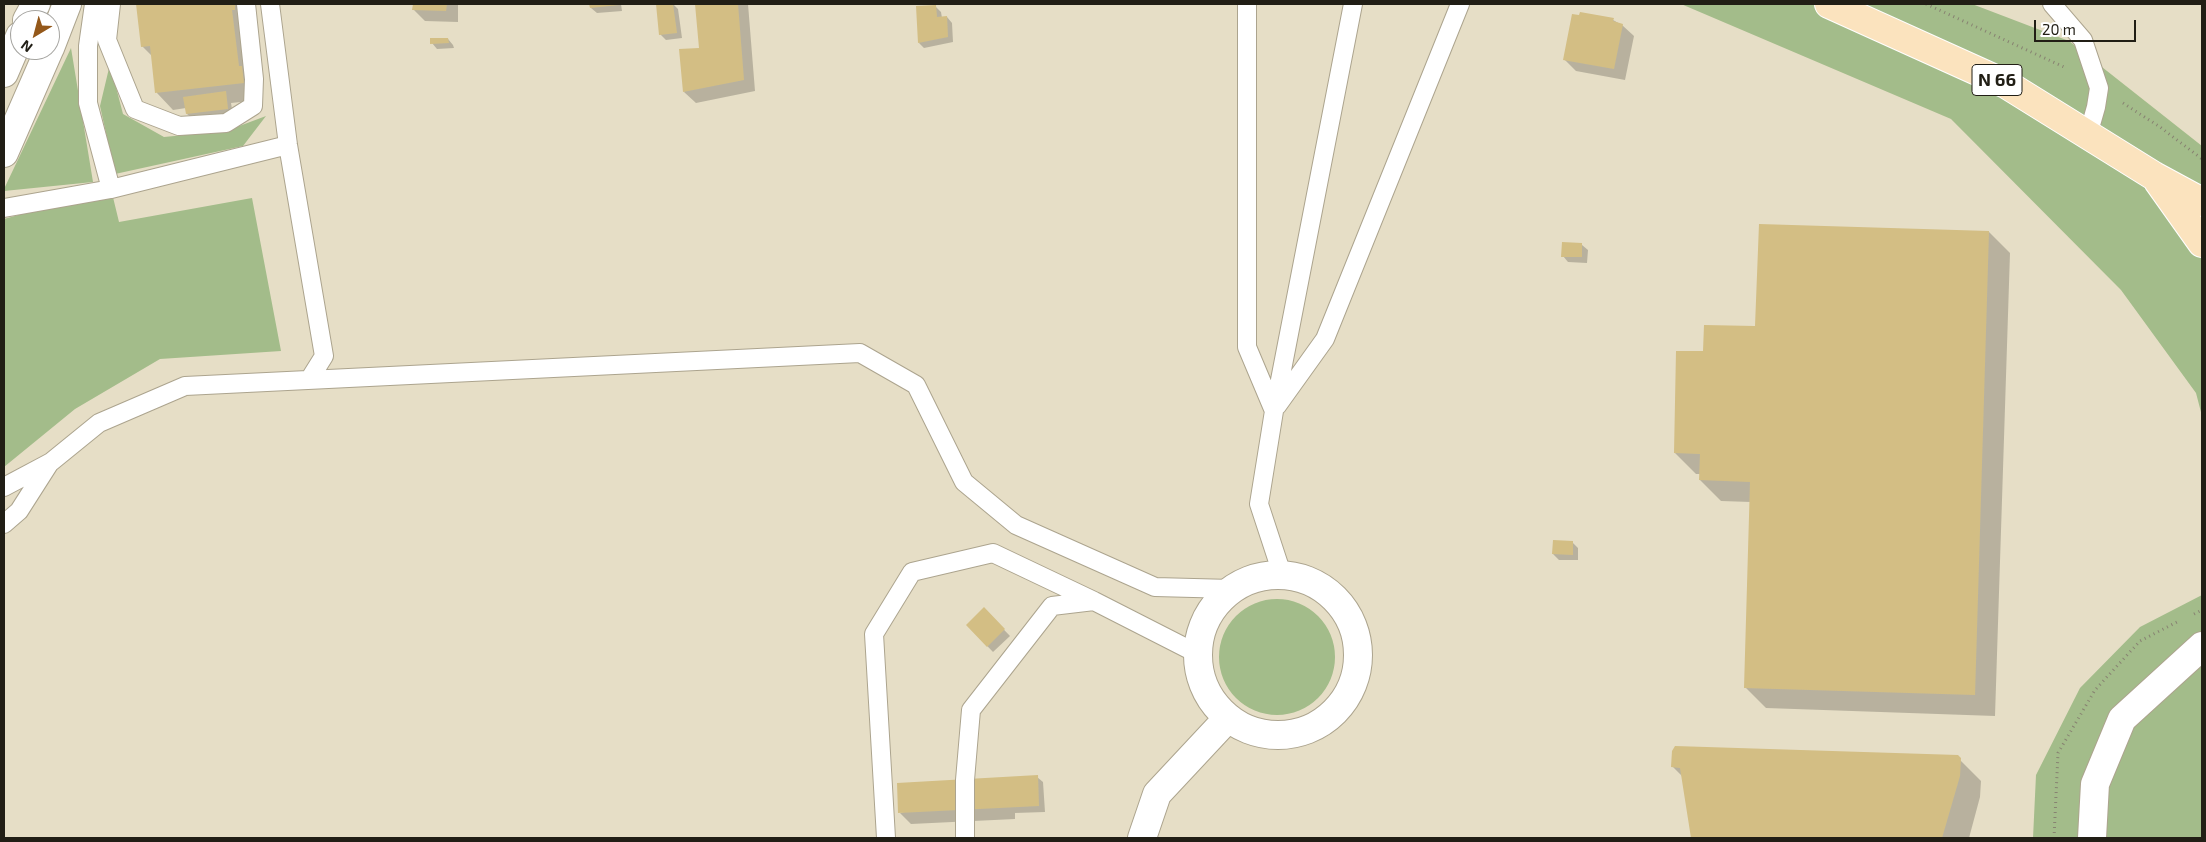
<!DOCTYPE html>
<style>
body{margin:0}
#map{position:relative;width:2206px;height:842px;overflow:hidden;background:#e6dec6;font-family:"Exo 2",sans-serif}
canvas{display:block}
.frame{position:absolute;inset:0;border:5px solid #211e15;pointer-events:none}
.north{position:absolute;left:10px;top:10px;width:50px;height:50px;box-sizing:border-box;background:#fff;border:1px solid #a6a5a1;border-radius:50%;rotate:217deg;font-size:14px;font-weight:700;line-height:20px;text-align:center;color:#211e15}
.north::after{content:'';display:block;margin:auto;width:18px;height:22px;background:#94581a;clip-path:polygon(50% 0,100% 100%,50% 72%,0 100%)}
.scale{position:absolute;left:2034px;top:20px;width:102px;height:22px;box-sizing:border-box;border:2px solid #211e15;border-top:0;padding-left:6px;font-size:15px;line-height:18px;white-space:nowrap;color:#211e15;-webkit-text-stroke:4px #fff;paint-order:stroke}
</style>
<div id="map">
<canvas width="2206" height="842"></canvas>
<div class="frame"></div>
<div class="north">N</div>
<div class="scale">20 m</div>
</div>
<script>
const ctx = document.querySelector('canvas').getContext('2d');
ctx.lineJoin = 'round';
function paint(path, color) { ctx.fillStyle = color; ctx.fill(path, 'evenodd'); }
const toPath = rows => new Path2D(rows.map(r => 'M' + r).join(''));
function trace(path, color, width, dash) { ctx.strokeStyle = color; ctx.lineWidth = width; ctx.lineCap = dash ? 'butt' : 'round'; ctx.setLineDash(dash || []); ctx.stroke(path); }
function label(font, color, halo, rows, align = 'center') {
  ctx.font = font + ' "Exo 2",sans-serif'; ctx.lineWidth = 4.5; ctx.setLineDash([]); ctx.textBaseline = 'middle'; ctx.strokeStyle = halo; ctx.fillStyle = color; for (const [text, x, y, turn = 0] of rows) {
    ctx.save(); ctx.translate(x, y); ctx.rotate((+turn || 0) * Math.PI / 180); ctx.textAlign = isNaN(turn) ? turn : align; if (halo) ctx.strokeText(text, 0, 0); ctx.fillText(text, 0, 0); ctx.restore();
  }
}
paint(toPath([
 [1681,4,1972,4,2069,41,2202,146,2202,416,2196,393,2121,290,1951,119],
 [71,48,93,182,4,191,4,189],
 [110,64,123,114,164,137,226,131,266,116,243,146,115,174,100,106],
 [111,189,119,222,252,198,281,351,160,359,75,409,4,467,4,219],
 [2202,595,2202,838,2033,838,2036,775,2080,688,2140,627],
 '1219 657a58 58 0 1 1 116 0a58 58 0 1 1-116 0Z'
]), '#a3bc8a');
paint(toPath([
 [137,4,246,4,260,100,231,103,233,115,193,119,187,114,186,108,173,110,157,93,153,57,142,46],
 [414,4,458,4,458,22,425,21,414,10],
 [591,4,621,4,622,11,597,13,591,8],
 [673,4,678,9,682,38,666,40,660,34,657,5],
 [696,4,748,4,755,91,696,103,684,92,701,49],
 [935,6,941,12,942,18,947,17,952,23,953,42,924,48,919,43],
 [1613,20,1622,25,1634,36,1625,80,1576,71,1564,59],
 [448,39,453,45,454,48,437,49,432,43],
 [1989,232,2010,253,1995,716,1766,708,1745,687,1751,502,1721,501,1700,480,1700,474,1696,474,1675,453,1704,352,1757,328],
 [1582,245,1588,250,1587,263,1568,262,1563,256],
 [1572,542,1578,548,1578,560,1559,560,1553,554],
 [984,609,1010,636,993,652,967,625],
 [1957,757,1981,781,1980,797,1969,838,1692,838,1683,777,1673,767],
 [1037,777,1043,782,1045,812,1015,813,1015,819,911,824,900,813]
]), '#0003');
paint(toPath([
 [136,4,235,4,235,10,232,10,239,66,242,66,244,83,155,93,150,46,141,47],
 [413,4,447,4,446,11,412,10],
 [589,4,619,4,619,5,590,8],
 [656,4,673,4,677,33,659,35],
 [695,4,738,4,744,80,683,92,679,49,699,48],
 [936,5,937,17,947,16,948,37,918,43,916,6],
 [1580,12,1614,18,1613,21,1623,24,1614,69,1563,60,1572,14,1579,15],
 [430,38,448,38,449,43,430,44],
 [226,91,228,109,186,114,183,97],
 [1759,224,1989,231,1975,695,1744,688,1750,482,1699,480,1700,454,1674,453,1676,351,1703,351,1704,325,1755,326],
 [1562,242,1582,243,1582,257,1561,257],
 [1553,540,1573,541,1573,555,1552,554],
 [984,607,1005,629,987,647,966,625],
 [1675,746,1958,755,1961,758,1960,776,1942,838,1691,838,1680,768,1671,767,1672,751],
 [1038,775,1039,806,898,813,897,783]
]), '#d3be84');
const service = toPath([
 [94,4,88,46,88,103,111,189],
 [111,4,107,40,135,109,179,126,226,123,253,106,254,79,246,4],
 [270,4,288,145,324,356,309,380],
 [1247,4,1247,347,1274,411],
 [2052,4,2083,40,2099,88,2096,107,2088,135],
 [4,208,111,189,288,145],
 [1277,406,1325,339,1460,4],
 [4,487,51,462,99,423,185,386,860,353,916,385,964,482,1016,525,1155,587,1232,589],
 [4,524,19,511,49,464],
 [1282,574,1259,504,1274,411,1353,4],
 [886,838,874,634,912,572,993,553,1094,601,1198,654],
 [965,838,965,780,971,710,1052,606,1094,601]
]);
const minor = toPath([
 '1198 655a80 80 0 1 1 160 0a80 80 0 1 1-160 0Z',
 [1142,838,1157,794,1228,718],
 [2092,838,2095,784,2122,719,2202,646]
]);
const tertiary = toPath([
 [27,20,36,4],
 [50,48,67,4],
 [4,73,20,36],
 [4,153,49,50]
]);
const primary = toPath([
 [1829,4,2006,84,2154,176,2202,202],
 [2158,181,2202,243]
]);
trace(service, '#aca48e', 20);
trace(minor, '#aca48e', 30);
trace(tertiary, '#aca48e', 30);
trace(primary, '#fff', 30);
trace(toPath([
 [1926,4,2064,67],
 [2123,103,2160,127,2202,159],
 [2194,614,2202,610],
 [2054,838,2058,753,2095,690,2140,641,2179,621]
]), '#878271', 3, [1, 4]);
trace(service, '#fff', 18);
trace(minor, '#fff', 28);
trace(tertiary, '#fff', 28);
trace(primary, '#fbe3be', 28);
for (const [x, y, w] of [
 [1997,80,50]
]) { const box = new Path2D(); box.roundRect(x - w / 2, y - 15.5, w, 31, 4); ctx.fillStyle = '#fff'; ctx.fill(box); trace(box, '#211e15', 1); }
label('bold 18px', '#211e15', null, [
 ["N 66",1997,80]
]);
</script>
